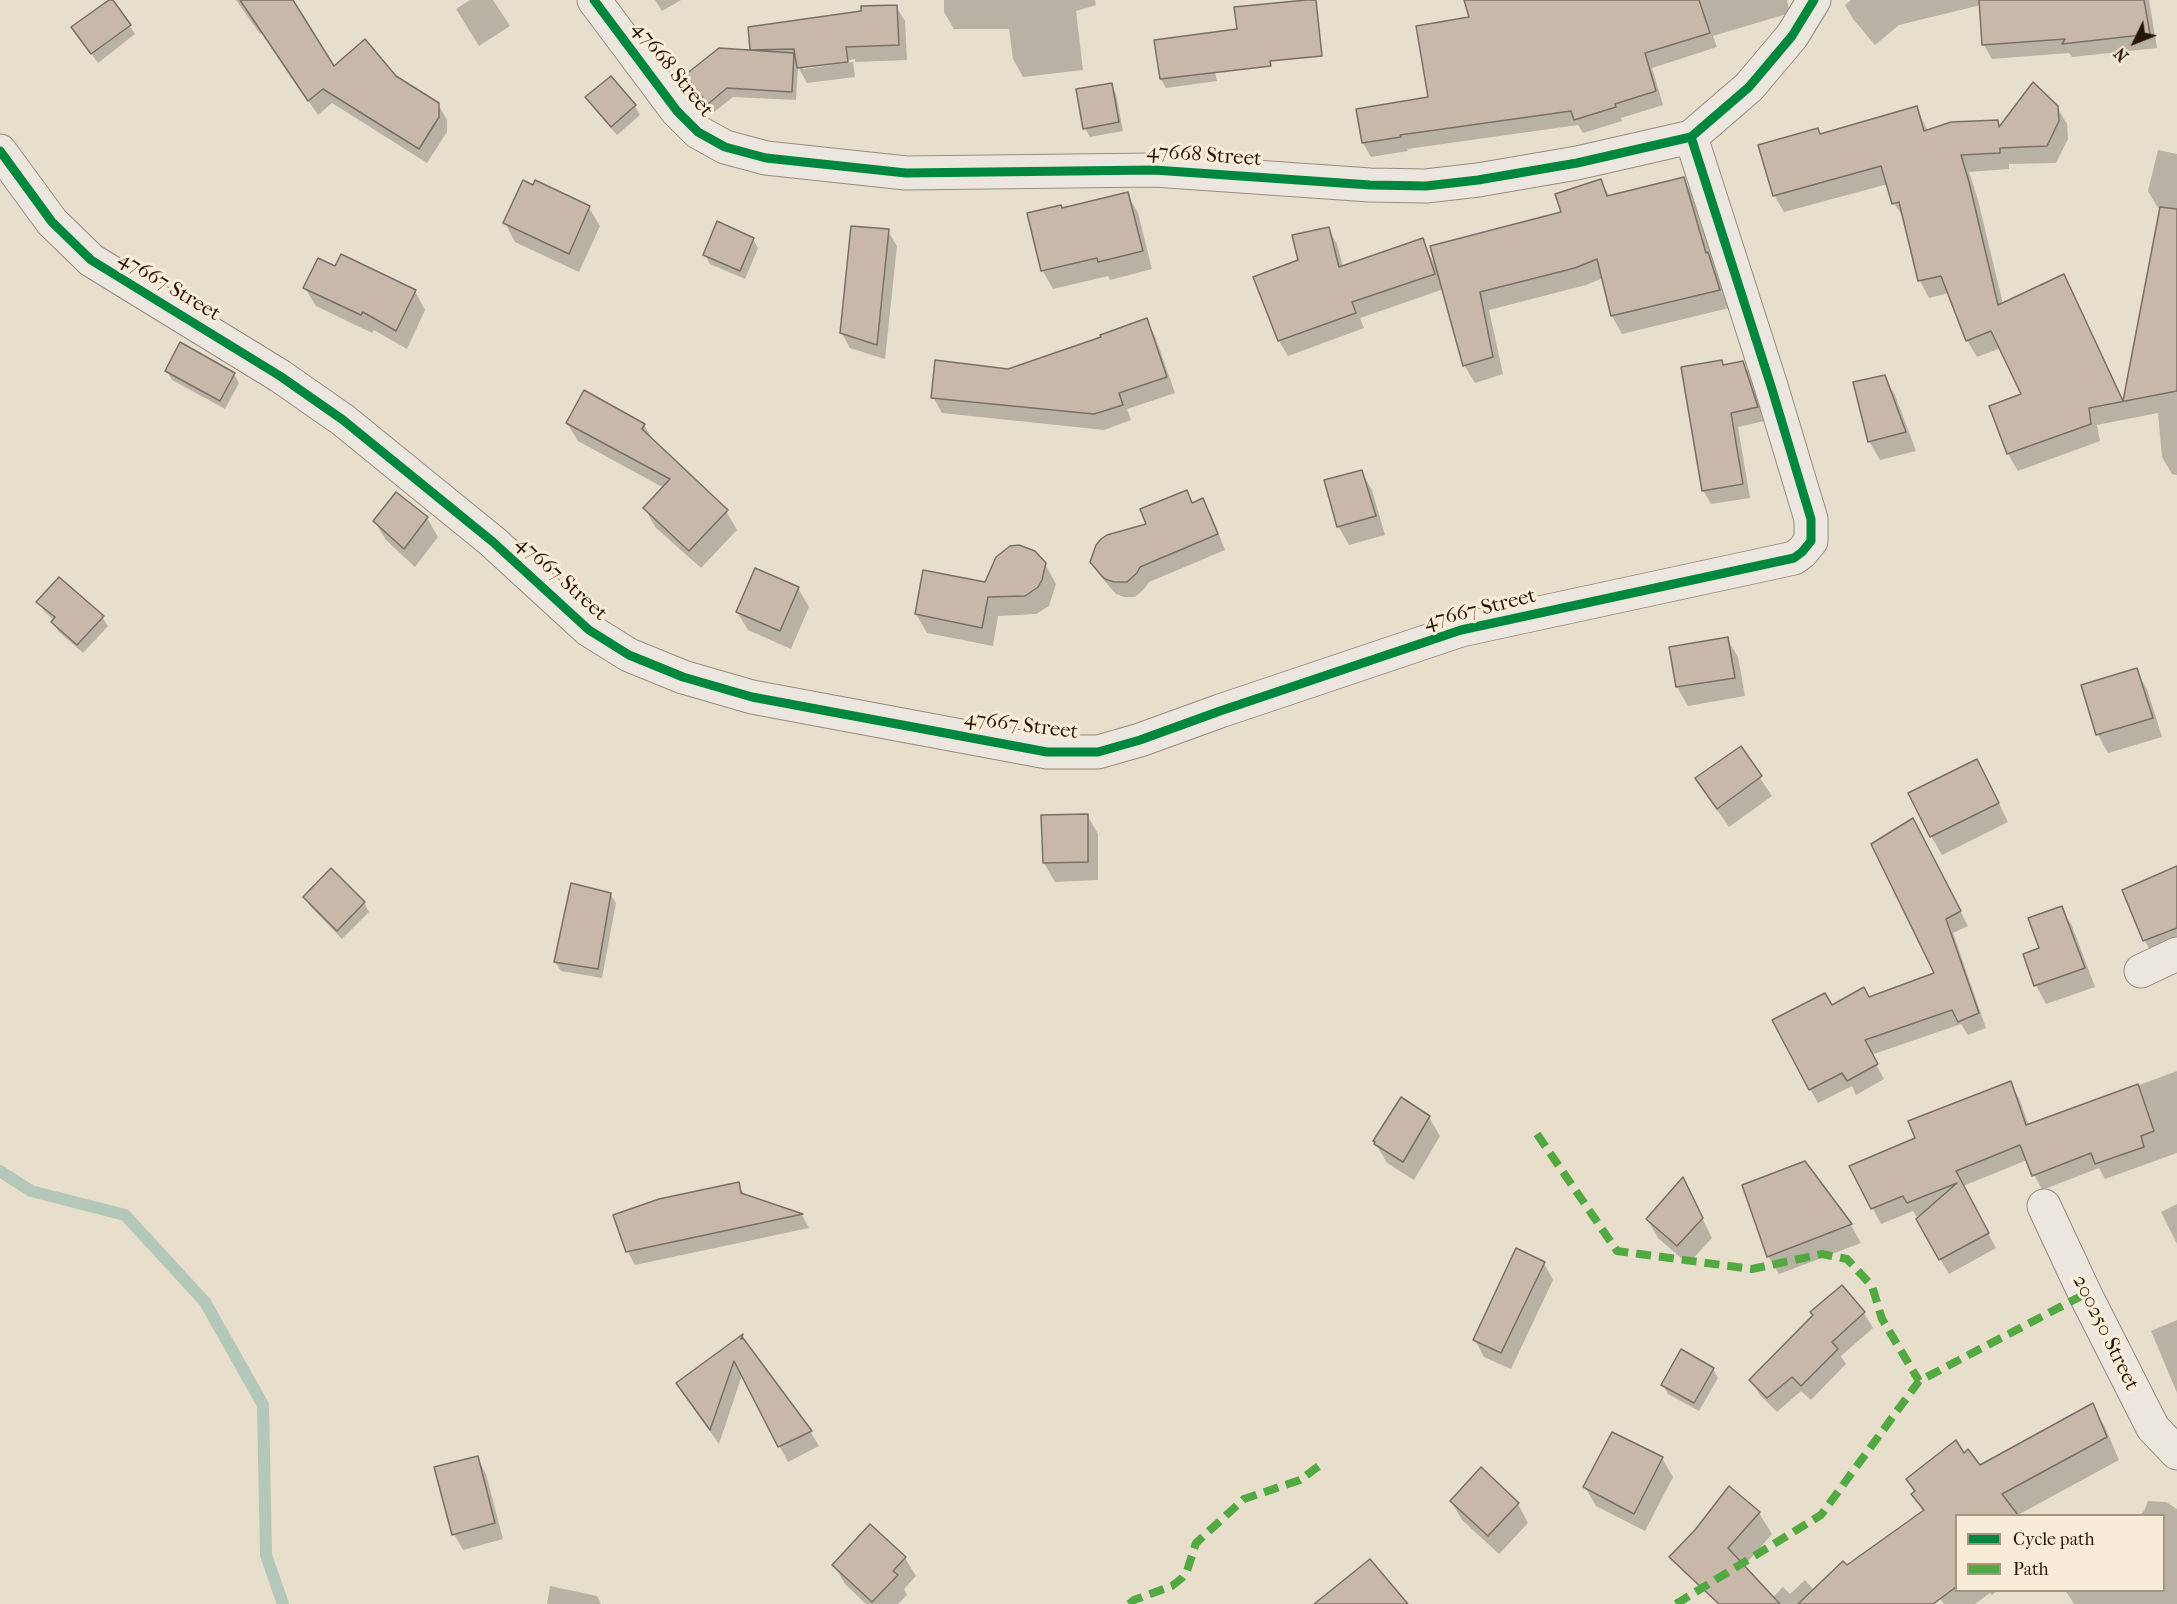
<!DOCTYPE html>
<style>
body{margin:0}
#map{position:relative;width:2177px;height:1604px;overflow:hidden;background:#e8decc;font-family:"IM FELL French Canon",serif}
canvas{display:block}
.legend{position:absolute;left:1955px;top:1514px;width:210px;height:78px;box-sizing:border-box;background:#f8ecd6;border:2px solid #a49684;margin:0;padding:8px 10px;list-style:none;font-size:18px;color:#261508}
.legend li{display:flex;align-items:center;gap:12px;height:30px}
.legend b{width:30px;border:2px solid #a49684}
.north{position:absolute;left:2105px;top:12px;width:60px;height:60px;-webkit-text-stroke:4px #f8ecd6;paint-order:stroke;rotate:227deg;font-size:16px;font-weight:700;line-height:24px;text-align:center;color:#261508}
.north::after{content:'';display:block;margin:auto;width:21px;height:27px;background:#261508;clip-path:polygon(50% 0,100% 100%,50% 72%,0 100%)}
</style>
<div id="map">
<canvas width="2177" height="1604"></canvas>
<ul class="legend">
<li><b style="height:8px;background:#00873e"></b>Cycle path</li>
<li><b style="height:8px;background:#53a941"></b>Path</li>
</ul>
<div class="north">N</div>
</div>
<script>
const ctx = document.querySelector('canvas').getContext('2d');
ctx.lineJoin = 'round';
function paint(path, color) { ctx.fillStyle = color; ctx.fill(path, 'evenodd'); }
const toPath = rows => new Path2D(rows.map(r => 'M' + r).join(''));
function trace(path, color, width, dash) { ctx.strokeStyle = color; ctx.lineWidth = width; ctx.lineCap = dash ? 'butt' : 'round'; ctx.setLineDash(dash || []); ctx.stroke(path); }
function label(font, color, halo, rows, align = 'center') {
  ctx.font = font + ' "IM FELL French Canon",serif'; ctx.lineWidth = 6; ctx.setLineDash([]); ctx.textBaseline = 'middle'; ctx.strokeStyle = halo; ctx.fillStyle = color; for (const [text, x, y, turn = 0] of rows) {
    ctx.save(); ctx.translate(x, y); ctx.rotate((+turn || 0) * Math.PI / 180); ctx.textAlign = isNaN(turn) ? turn : align; if (halo) ctx.strokeText(text, 0, 0); ctx.fillText(text, 0, 0); ctx.restore();
  }
}
paint(toPath([
 [236,0,291,0,334,68,395,77,438,104,447,120,447,132,427,163,332,103,318,115,262,32,260,34],
 [470,0,493,0,510,26,479,46,456,9],
 [655,0,681,0,662,11],
 [944,0,1095,0,1096,5,1076,11,1083,70,1023,77,1013,59,1009,29,954,29,944,12],
 [1466,0,1787,0,1790,13,1713,36,1717,47,1652,68,1663,105,1621,118,1622,121,1583,133,1578,125,1407,149,1408,151,1371,157,1363,143,1358,110,1430,99,1471,18],
 [1851,0,2149,0,2157,48,2072,57,2069,53,1992,59,1984,45,1981,5,1899,25,1875,45,1853,19,1845,5],
 [896,6,905,21,907,60,855,62,855,59,803,66,803,69,853,62,855,77,807,83,798,67,796,100,733,97,714,112,692,84,752,52,751,50],
 [130,26,135,34,98,63,73,28],
 [1209,44,1217,81,1166,88,1161,79],
 [1111,85,1116,94,1123,131,1090,137,1085,128],
 [587,98,635,106,640,115,617,135,593,107],
 [1916,107,1928,131,1998,121,2001,127,2057,107,2067,124,2068,139,2056,163,2009,164,2009,169,1969,172,1978,200,2003,304,2063,276,2124,402,2162,209,2158,208,2148,191,2158,150,2177,154,2177,475,2172,474,2162,457,2158,413,2097,425,2100,441,2018,471,2008,454,1991,407,2023,395,2001,348,1977,357,1967,340,1949,293,1929,298,1920,281,1905,220,1894,203,1888,184,1784,212,1774,195,1820,135],
 [1683,179,1694,196,1714,264,1729,308,1622,334,1612,316,1603,278,1586,285,1489,310,1503,374,1475,383,1464,365,1444,289,1360,318,1364,328,1288,356,1279,341,1299,261,1328,228,1337,244,1343,267,1422,240,1434,263,1563,213,1600,180,1610,197],
 [536,182,589,208,600,226,579,272,515,242,505,223],
 [1127,194,1138,213,1152,269,1110,280,1108,276,1053,289,1042,270,1062,210],
 [888,231,897,246,885,359,850,348,841,332],
 [753,239,758,248,745,279,710,264,705,255],
 [336,268,415,291,425,310,407,349,374,330,372,333,316,306,305,288],
 [1146,320,1155,336,1175,393,1127,409,1131,420,1104,430,942,413,933,397,1103,338],
 [1721,362,1724,366,1742,362,1751,376,1764,421,1738,427,1750,498,1711,504,1703,490],
 [167,371,234,374,239,383,225,409,172,380],
 [1884,377,1895,395,1916,451,1880,460,1869,441],
 [567,423,644,425,655,443,726,511,737,530,701,568,655,527,645,508,664,488,578,441],
 [1361,471,1372,490,1385,535,1349,545,1338,526],
 [1186,492,1193,504,1202,500,1211,514,1225,550,1149,582,1145,588,1135,597,1124,597,1116,594,1101,577,1092,562,1148,525],
 [397,495,427,518,438,537,415,567,386,540,375,522],
 [1045,564,1056,584,1049,606,1036,614,998,616,993,646,927,633,916,614,986,584],
 [798,588,809,607,791,649,748,630,737,612],
 [38,602,102,617,108,626,83,653,58,631,53,622,54,620,44,611],
 [1727,639,1738,657,1745,696,1688,706,1677,687,1671,648],
 [2136,670,2147,689,2162,737,2108,753,2098,735,2083,686],
 [1740,748,1772,796,1729,827,1708,797,1697,779],
 [1987,779,2008,822,1942,855,1931,836],
 [1087,815,1098,834,1098,880,1055,882,1044,863,1042,816],
 [1921,834,1968,926,1953,933,1986,1028,1968,1035,1961,1024,1871,1055,1884,1079,1856,1095,1852,1086,1818,1103,1810,1089,1832,1007,1868,999,1936,973],
 [2177,868,2177,947,2154,957,2145,941,2124,891],
 [610,894,616,903,602,978,561,971,555,962],
 [305,897,364,903,369,912,342,939,310,906],
 [2061,908,2072,926,2095,987,2046,1004,2036,985,2041,949],
 [2177,1071,2177,1153,2105,1179,2099,1168,2042,1190,2027,1160,1963,1186,1996,1248,1949,1274,1918,1220,1924,1214,1917,1217,1913,1211,1881,1224,1851,1167,1917,1138,2010,1083,2019,1098,2029,1126],
 [1429,1117,1440,1136,1414,1180,1387,1163,1376,1144],
 [1804,1163,1851,1225,1861,1243,1779,1274,1768,1256],
 [1683,1179,1712,1238,1688,1264,1658,1238,1647,1219],
 [738,1184,745,1196,802,1215,809,1228,635,1265,628,1252],
 [2177,1204,2177,1244,2161,1212],
 [1544,1263,1553,1280,1511,1369,1484,1357,1475,1340],
 [1842,1287,1864,1313,1873,1328,1841,1356,1846,1364,1811,1400,1801,1391,1777,1412,1760,1395,1751,1380],
 [2177,1320,2177,1393,2151,1331],
 [743,1336,751,1350,810,1431,819,1446,788,1462,742,1375,719,1444,687,1399,678,1383],
 [1713,1369,1718,1378,1699,1411,1668,1394,1663,1385],
 [2092,1405,2105,1427,2119,1460,2016,1516,1956,1516,1956,1590,1998,1590,1992,1595,1990,1593,1975,1604,1944,1604,1934,1591,1920,1604,1720,1604,1701,1563,1759,1513,1772,1534,1743,1567,1772,1598,1783,1587,1790,1594,1805,1580,1814,1590,1923,1512,1913,1494,1915,1493,1908,1480,1964,1455,1979,1467],
 [477,1458,486,1474,503,1539,463,1550,454,1534],
 [1662,1458,1673,1477,1645,1531,1596,1506,1585,1487],
 [1451,1501,1518,1504,1528,1523,1499,1554,1462,1520],
 [2148,1501,2166,1502,2177,1509,2177,1604,2074,1604,2065,1590,2164,1590,2164,1516,2139,1516,2144,1511],
 [905,1558,916,1576,904,1589,907,1595,898,1604,866,1604,845,1584,834,1565],
 [550,1586,597,1596,601,1604,547,1604]
]), '#0003');
trace(toPath([
 [0,1171,31,1191,125,1215,205,1302,263,1405,266,1555,283,1604]
]), '#b3c8b8', 12);
const building = toPath([
 [109,0,113,0,131,25,91,54,71,27,109,0],
 [240,0,293,0,334,66,365,39,396,76,439,103,439,117,419,149,323,89,308,101,240,0],
 [1306,0,1316,0,1322,56,1270,61,1271,66,1160,79,1154,40,1237,29,1234,7,1306,0],
 [1464,0,1699,0,1710,33,1645,53,1656,91,1615,104,1616,107,1574,120,1571,111,1400,135,1401,137,1362,143,1356,109,1428,97,1416,26,1469,17,1464,0],
 [1979,0,2144,0,2150,34,2062,44,2065,39,1982,45,1979,0],
 [897,5,899,45,846,47,848,62,797,68,794,49,750,50,748,27,861,11,861,6,897,5],
 [719,48,794,53,792,92,727,88,708,104,685,75,719,48],
 [611,76,636,105,611,127,585,97,611,76],
 [2033,82,2058,106,2059,121,2047,146,2000,148,2000,153,1961,155,1969,182,1998,305,2064,274,2123,401,2160,207,2177,209,2177,391,2089,408,2091,424,2007,454,1989,406,2021,394,1991,331,1966,341,1941,276,1918,281,1899,202,1892,204,1881,166,1773,196,1758,145,1818,128,1820,134,1917,106,1924,131,1951,122,1998,120,1999,127,2033,82],
 [1112,83,1119,122,1083,129,1076,89,1112,83],
 [1684,177,1706,253,1708,252,1720,290,1611,316,1597,259,1575,268,1480,292,1493,357,1463,366,1430,246,1561,212,1555,194,1601,179,1607,196,1684,177],
 [523,180,533,185,535,180,590,206,569,254,503,223,523,180],
 [1128,192,1143,251,1098,262,1097,258,1041,271,1027,213,1061,205,1062,208,1128,192],
 [717,221,754,238,740,271,703,255,717,221],
 [851,226,889,229,877,345,840,333,851,226],
 [1329,227,1339,267,1423,238,1435,274,1352,302,1356,313,1278,341,1253,277,1298,260,1292,235,1329,227],
 [341,254,416,290,396,331,363,312,361,315,303,288,318,258,335,266,341,254],
 [1147,318,1167,377,1119,393,1123,405,1094,414,931,398,935,360,1008,369,1101,337,1100,335,1147,318],
 [180,342,235,373,220,401,165,371,180,342],
 [1722,360,1723,365,1743,361,1758,407,1731,413,1743,484,1702,491,1681,367,1722,360],
 [1885,375,1906,432,1868,442,1853,382,1885,375],
 [584,390,645,424,642,429,728,510,689,551,643,508,670,479,566,423,584,390],
 [1362,470,1376,516,1337,527,1324,480,1362,470],
 [1187,490,1192,503,1203,498,1218,534,1140,567,1137,573,1127,582,1114,582,1105,579,1100,574,1090,562,1096,545,1101,539,1107,535,1146,524,1140,509,1187,490],
 [396,492,428,517,404,549,373,521,396,492],
 [1019,545,1035,551,1046,563,1042,580,1038,587,1025,596,988,597,982,628,915,614,923,570,985,582,996,557,1010,546,1019,545],
 [755,568,799,587,780,631,736,612,755,568],
 [59,577,104,616,77,645,51,622,55,617,36,602,59,577],
 [1728,637,1735,678,1676,687,1669,647,1728,637],
 [2137,668,2153,718,2096,735,2081,685,2137,668],
 [1741,746,1762,776,1717,809,1695,778,1741,746],
 [1977,759,1999,803,1930,837,1908,793,1977,759],
 [1088,814,1088,862,1043,863,1041,815,1088,814],
 [1913,818,1961,911,1946,919,1979,1013,1958,1022,1952,1010,1865,1040,1878,1064,1847,1081,1842,1073,1809,1090,1772,1020,1825,993,1832,1005,1864,987,1869,997,1934,973,1871,844,1913,818],
 [2177,866,2177,928,2143,941,2122,890,2177,866],
 [331,868,365,902,337,931,303,897,331,868],
 [571,883,611,893,598,969,554,962,571,883],
 [2062,906,2085,968,2034,986,2023,954,2039,948,2028,918,2062,906],
 [2011,1081,2026,1125,2138,1084,2154,1131,2141,1136,2144,1147,2095,1164,2091,1153,2032,1176,2020,1145,1956,1171,1989,1233,1939,1260,1916,1219,1957,1183,1907,1203,1903,1196,1871,1209,1849,1166,1915,1138,1908,1121,2011,1081],
 [1401,1097,1430,1116,1403,1162,1374,1144,1375,1142,1373,1141,1401,1097],
 [1805,1161,1852,1224,1767,1257,1742,1185,1805,1161],
 [1683,1177,1703,1218,1677,1246,1646,1219,1683,1177],
 [739,1182,741,1193,803,1214,626,1252,613,1215,659,1199,739,1182],
 [1516,1248,1545,1262,1501,1353,1473,1340,1516,1248],
 [1842,1285,1865,1312,1832,1342,1838,1349,1801,1386,1792,1377,1767,1398,1749,1380,1813,1315,1810,1312,1842,1285],
 [743,1334,741,1339,743,1338,812,1431,778,1447,734,1361,710,1430,676,1383,743,1334],
 [1681,1349,1714,1368,1694,1403,1661,1385,1681,1349],
 [2093,1403,2107,1437,2002,1494,2018,1515,1956,1515,1956,1587,1933,1604,1798,1604,1843,1561,1847,1565,1924,1510,1911,1494,1915,1491,1906,1479,1956,1440,1964,1453,1968,1449,1980,1465,2093,1403],
 [1612,1432,1663,1457,1634,1514,1583,1487,1612,1432],
 [478,1456,495,1523,452,1535,434,1467,478,1456],
 [1481,1467,1519,1503,1488,1536,1450,1501,1481,1467],
 [1729,1486,1760,1512,1728,1548,1780,1604,1719,1604,1669,1557,1695,1530,1729,1486],
 [870,1524,906,1557,893,1571,898,1575,872,1602,832,1565,870,1524],
 [1370,1559,1408,1604,1314,1604,1370,1559]
]);
paint(building, '#c9b8a9');
trace(building, '#787066', 1.5);
const street = toPath([
 [594,0,677,111,698,132,725,147,766,158,906,173,1154,170,1370,185,1426,186,1478,180,1577,163,1691,137,1749,87,1792,36,1814,0],
 [0,151,52,222,91,260,280,376,343,420,493,542,589,630,629,655,683,677,752,697,1047,752,1098,752,1140,740,1220,711,1461,630,1794,558,1802,552,1811,541,1811,519,1771,386,1691,137],
 [2141,971,2177,954],
 [2044,1206,2085,1294,2153,1428,2177,1453]
]);
trace(street, '#938c80', 35);
trace(street, '#ece7de', 33);
trace(toPath([
 [1537,1134,1617,1251,1752,1269,1822,1254,1847,1259,1872,1286,1882,1319,1919,1381],
 [1129,1604,1134,1600,1172,1586,1182,1578,1187,1571,1196,1543,1244,1499,1300,1480,1324,1462],
 [1676,1604,1821,1515,1919,1381,2085,1294]
]), '#53a941', 8, [15, 8]);
trace(toPath([
 [594,0,677,111,698,132,725,147,766,158,906,173,1154,170,1370,185,1426,186,1478,180,1577,163,1691,137,1749,87,1792,36,1814,0],
 [0,151,52,222,91,260,280,376,343,420,493,542,589,630,629,655,683,677,752,697,1047,752,1098,752,1140,740,1220,711,1461,630,1794,558,1802,552,1811,541,1811,519,1771,386,1691,137]
]), '#00873e', 9);
label('21px', '#261508', '#f8ecd6', [
 ["47668 Street",672,70,51],
 ["47668 Street",1204,156,4],
 ["47667 Street",169,287,31],
 ["47667 Street",561,579,42],
 ["47667 Street",1480,610,-14],
 ["47667 Street",1021,726,7],
 ["200250 Street",2105,1333,64]
]);
</script>
